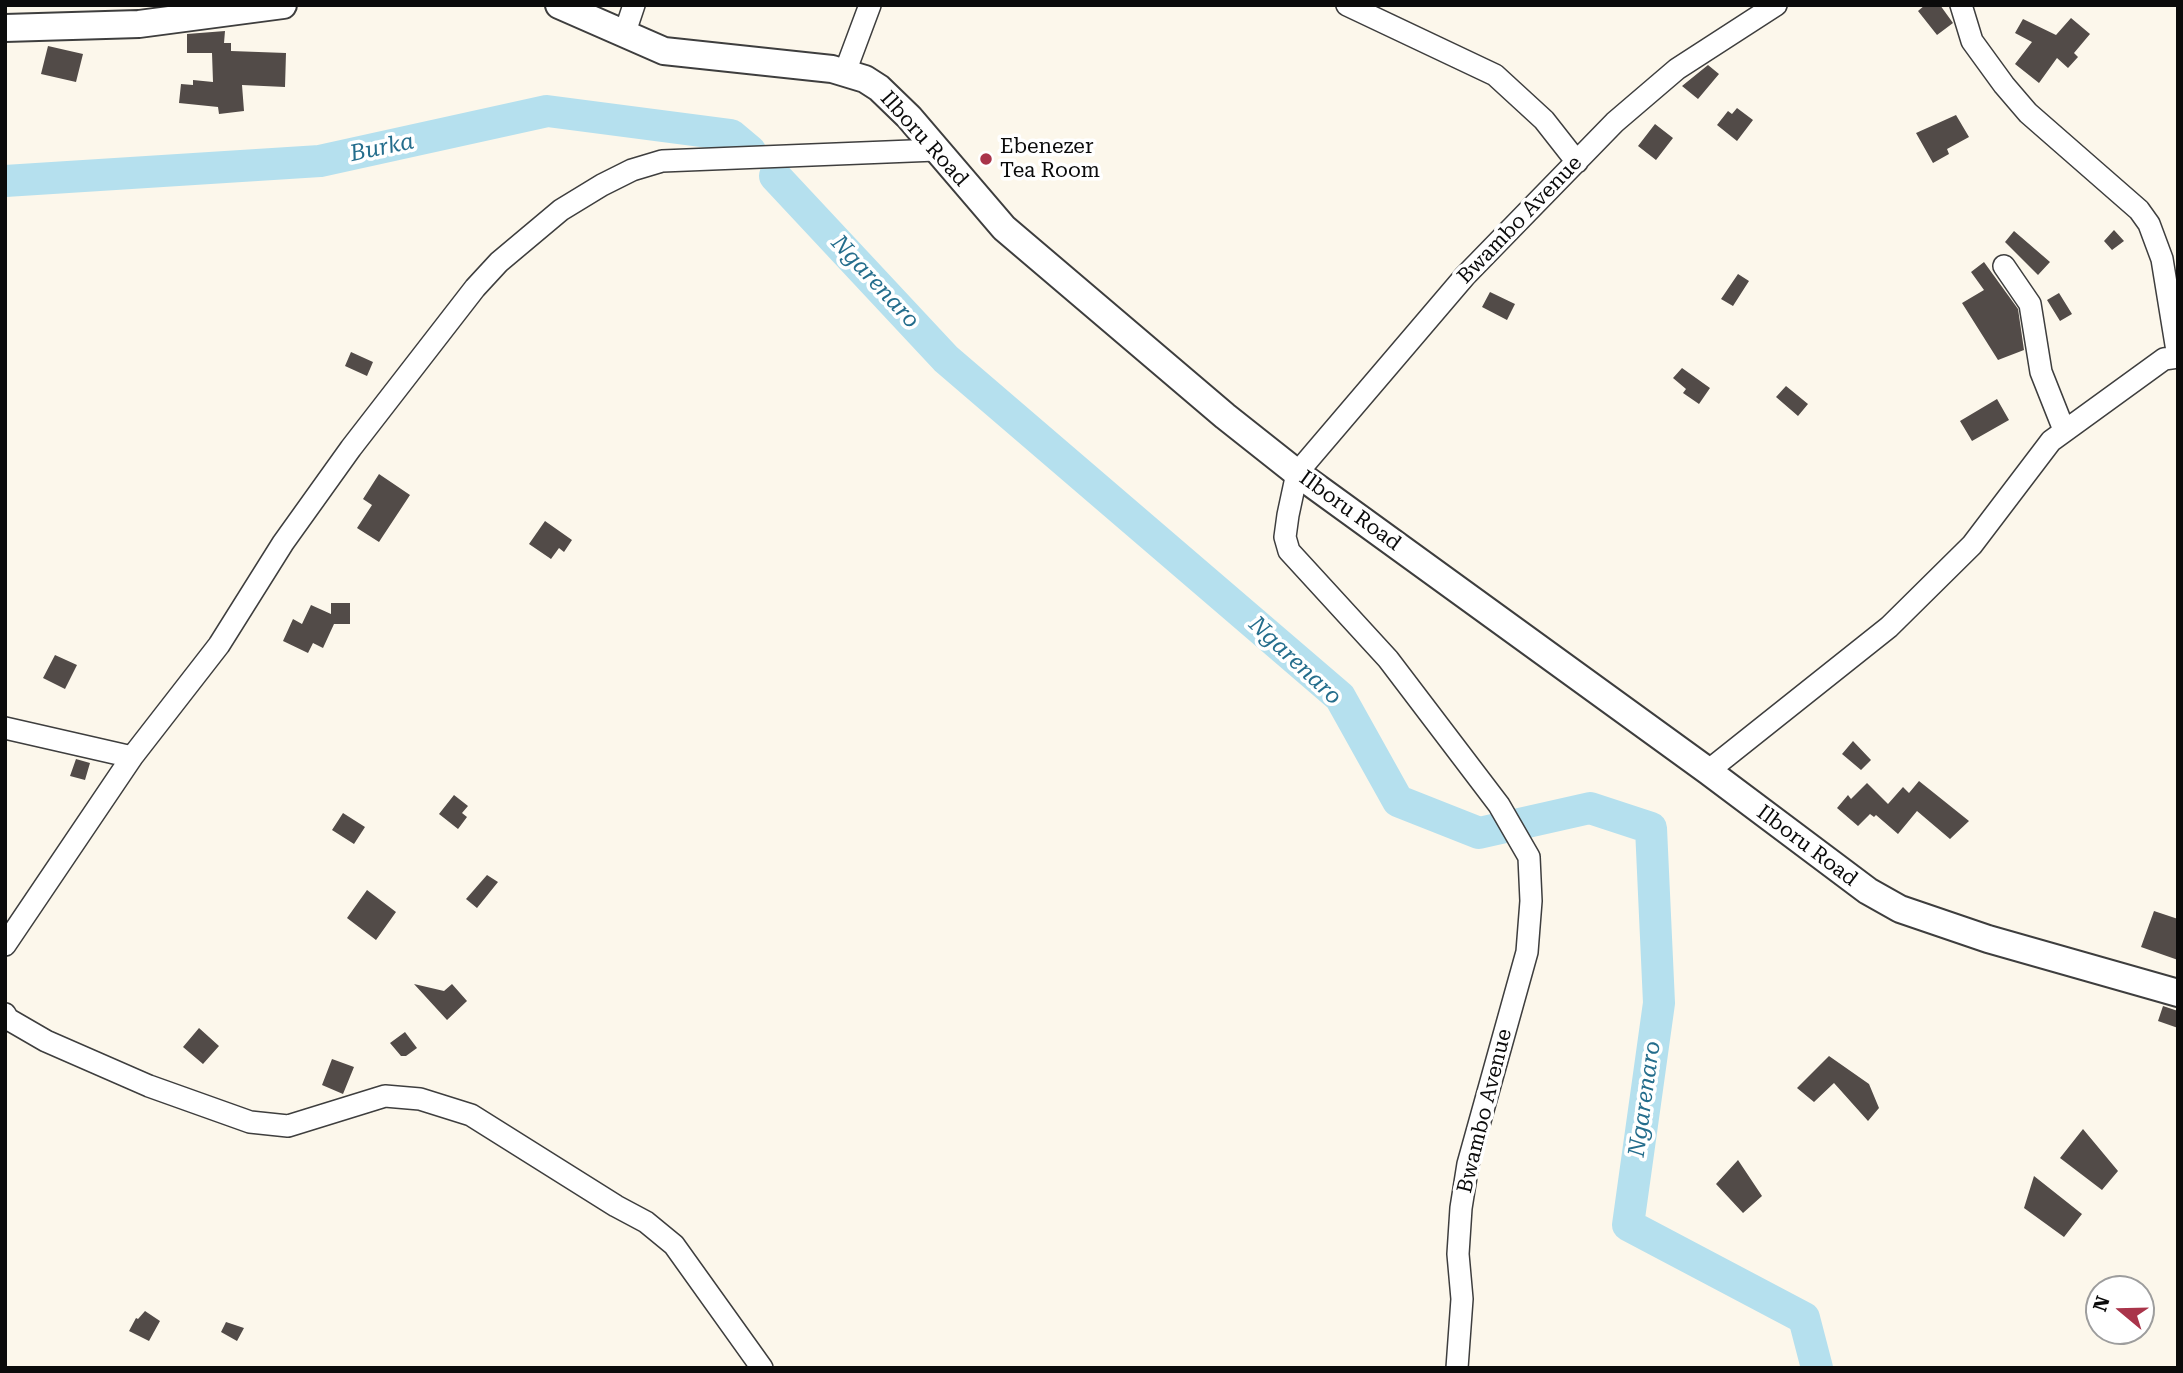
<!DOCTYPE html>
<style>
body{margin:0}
#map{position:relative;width:2183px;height:1373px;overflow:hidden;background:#fcf7eb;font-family:"Roboto Serif",serif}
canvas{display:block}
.frame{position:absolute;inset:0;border:7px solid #0b0b0b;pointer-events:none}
.north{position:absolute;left:2085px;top:1275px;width:70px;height:70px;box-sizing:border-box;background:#fff;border:2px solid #9d9d9d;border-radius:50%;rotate:289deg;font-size:19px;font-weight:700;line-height:28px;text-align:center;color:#0b0b0b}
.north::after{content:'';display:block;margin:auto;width:24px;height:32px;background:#a9344a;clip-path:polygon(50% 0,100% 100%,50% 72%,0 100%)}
</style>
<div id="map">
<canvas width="2183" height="1373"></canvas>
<div class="frame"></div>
<div class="north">N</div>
</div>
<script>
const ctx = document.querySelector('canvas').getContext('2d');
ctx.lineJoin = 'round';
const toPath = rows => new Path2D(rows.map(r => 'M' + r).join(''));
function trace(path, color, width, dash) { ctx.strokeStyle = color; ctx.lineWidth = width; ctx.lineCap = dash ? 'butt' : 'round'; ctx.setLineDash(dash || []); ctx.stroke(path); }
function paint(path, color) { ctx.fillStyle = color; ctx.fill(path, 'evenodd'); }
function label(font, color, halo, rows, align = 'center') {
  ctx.font = font + ' "Roboto Serif",serif'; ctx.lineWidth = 7; ctx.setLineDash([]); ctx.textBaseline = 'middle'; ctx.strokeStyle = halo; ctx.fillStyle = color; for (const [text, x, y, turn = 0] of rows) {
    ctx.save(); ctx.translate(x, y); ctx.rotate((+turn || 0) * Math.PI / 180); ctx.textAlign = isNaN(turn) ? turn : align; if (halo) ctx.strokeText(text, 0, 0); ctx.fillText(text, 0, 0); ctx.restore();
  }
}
trace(toPath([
 [775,176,946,359,1340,697,1398,801,1479,833,1590,808,1651,828,1659,1003,1628,1225,1804,1318,1817,1368],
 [5,181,320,161,547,111,731,135,750,151]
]), '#b5e0ee', 32);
paint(toPath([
 [1925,5,1940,5,1953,23,1937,35,1918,11],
 [2071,18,2090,34,2074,53,2078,57,2068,68,2057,58,2039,83,2015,64,2032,42,2015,33,2023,19,2056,35],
 [225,31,224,43,231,43,231,51,286,53,285,87,242,85,244,111,219,114,218,107,179,103,181,84,193,85,193,80,213,82,212,53,187,53,187,34],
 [48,46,83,54,76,82,41,74],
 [1708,65,1719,74,1698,99,1682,86],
 [1737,108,1753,120,1737,141,1717,125,1728,111,1732,114],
 [1956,115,1969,137,1947,149,1949,154,1933,163,1916,133],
 [1655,124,1673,138,1656,160,1638,146],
 [2114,230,2124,241,2112,250,2104,241],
 [2014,231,2050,262,2038,275,2005,242],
 [1984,262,2018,309,2024,350,1998,360,1962,303,1984,290,1971,272],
 [1738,274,1749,281,1733,306,1721,299],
 [1490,292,1515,304,1507,320,1482,307],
 [2059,293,2072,314,2060,321,2047,300],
 [351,352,373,362,367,376,345,366],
 [1682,368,1710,388,1699,404,1683,393,1686,389,1673,378],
 [1786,386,1808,404,1798,416,1776,397],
 [1997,399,2009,420,1972,441,1960,421],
 [379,474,410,495,379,542,357,528,372,505,363,499],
 [545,521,572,540,564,552,559,548,551,559,529,544],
 [331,603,350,603,350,624,334,624,323,648,313,643,308,653,283,641,293,619,302,624,311,605,331,614],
 [55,655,77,665,65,689,43,678],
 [1853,741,1871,760,1861,770,1842,754],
 [76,759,90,763,85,780,70,776],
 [1919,781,1969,821,1950,839,1917,811,1898,834,1876,815,1874,817,1870,814,1858,826,1837,808,1848,795,1851,799,1867,783,1888,804,1903,787,1909,793],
 [454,795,468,806,462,813,467,817,458,829,439,814],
 [343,813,365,827,354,844,332,830],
 [487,875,498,882,477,908,466,899],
 [367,890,396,912,376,940,347,918],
 [2154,911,2178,919,2178,960,2141,947],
 [414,984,444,991,452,984,467,1001,447,1020],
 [2163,1006,2178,1011,2178,1028,2158,1021],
 [199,1028,219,1046,203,1064,183,1047],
 [405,1032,417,1048,406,1056,401,1056,390,1043],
 [1829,1056,1869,1084,1879,1108,1868,1121,1834,1083,1814,1102,1797,1088],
 [332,1059,354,1067,343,1094,322,1085],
 [2083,1129,2118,1171,2102,1190,2060,1158],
 [1738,1160,1762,1196,1743,1213,1716,1184],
 [2034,1176,2082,1214,2064,1237,2024,1208],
 [145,1311,160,1321,149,1341,129,1331,136,1318,138,1319],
 [226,1322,244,1328,237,1341,221,1332]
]), '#524b48');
const minor = toPath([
 [1347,5,1495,75,1544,120,1577,162],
 [1961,5,1972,41,2004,85,2028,113,2139,210,2149,224,2162,259,2178,357],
 [624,35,634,5],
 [845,72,870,5],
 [2004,266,2030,304,2041,372,2064,430],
 [5,728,132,757],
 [1708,771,1889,627,1972,545,2051,441,2164,359,2178,357],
 [5,945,132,757,219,645,283,543,351,448,475,288,499,262,561,210,602,185,632,170,662,161,936,150],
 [5,1014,8,1019,46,1041,149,1086,250,1122,288,1126,385,1096,420,1099,471,1115,616,1206,646,1222,674,1245,762,1368],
 [1457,1368,1462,1299,1458,1254,1461,1208,1468,1164,1527,952,1531,901,1529,857,1499,805,1388,659,1289,551,1285,537,1288,515,1297,473,1465,276,1615,122,1677,69,1776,5]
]);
const tertiary = toPath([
 [559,5,664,51,832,69,865,79,879,88,909,117,1004,228,1225,416,1297,473,1708,771,1868,891,1900,909,1988,939,2178,993],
 [5,28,139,24,283,5]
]);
trace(minor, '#3e3e3e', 24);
trace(tertiary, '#3e3e3e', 30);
trace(minor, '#fff', 21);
trace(tertiary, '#fff', 26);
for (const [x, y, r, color] of [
 [986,159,7,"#a9344a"]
]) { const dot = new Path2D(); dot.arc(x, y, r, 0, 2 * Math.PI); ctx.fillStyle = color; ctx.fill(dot); trace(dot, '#fff', 2.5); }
label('21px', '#0b0b0b', '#fff', [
 ["Ilboru Road",924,139,48],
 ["Bwambo Avenue",1520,220,-46],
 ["Ilboru Road",1350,511,36],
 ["Ilboru Road",1807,846,37],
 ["Bwambo Avenue",1485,1111,-76]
]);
label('21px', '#0b0b0b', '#fff', [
 ["Ebenezer",1000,147],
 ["Tea Room",1000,171]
], 'left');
label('italic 23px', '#246d8c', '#fff', [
 ["Burka",382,148,-12],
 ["Ngarenaro",875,282,47],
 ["Ngarenaro",1295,661,43],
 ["Ngarenaro",1645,1099,-82]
]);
</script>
